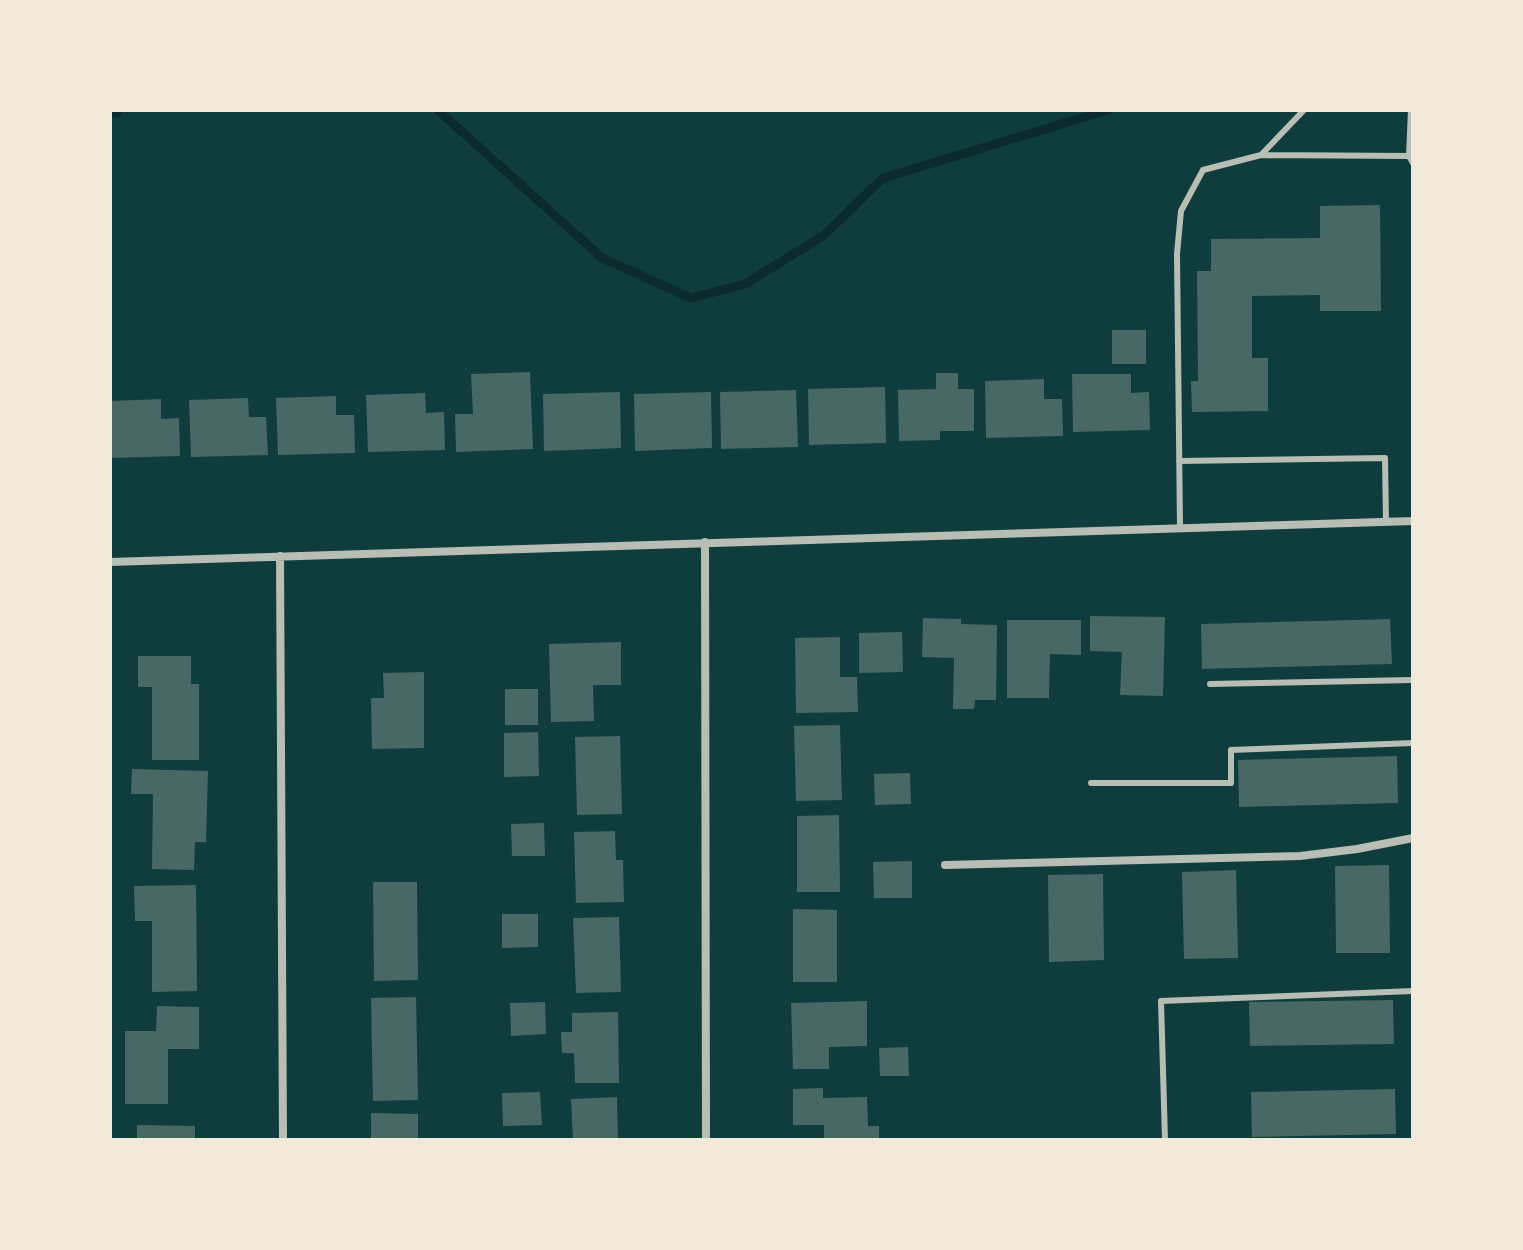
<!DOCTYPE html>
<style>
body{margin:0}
#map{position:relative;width:1523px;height:1250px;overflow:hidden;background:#0f3d3e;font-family:Helvetica,sans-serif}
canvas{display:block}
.frame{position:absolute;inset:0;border:112px solid #f1e9da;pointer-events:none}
</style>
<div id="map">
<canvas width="1523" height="1250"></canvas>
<div class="frame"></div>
</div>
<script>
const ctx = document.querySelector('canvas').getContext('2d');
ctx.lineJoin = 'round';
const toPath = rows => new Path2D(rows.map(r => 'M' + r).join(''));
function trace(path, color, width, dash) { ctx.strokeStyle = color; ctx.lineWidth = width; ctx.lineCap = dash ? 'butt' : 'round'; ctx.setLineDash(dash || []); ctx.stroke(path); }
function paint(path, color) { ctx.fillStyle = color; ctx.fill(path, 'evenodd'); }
trace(toPath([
 [438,110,602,258,691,298,745,284,823,236,883,178,1108,110],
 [110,113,117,113,118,110]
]), '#0a2a2b', 9);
paint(toPath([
 [1380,205,1381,311,1320,311,1320,295,1252,296,1252,358,1268,358,1268,411,1192,412,1191,381,1198,381,1197,271,1211,271,1211,239,1320,238,1320,206],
 [1112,330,1146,330,1146,364,1112,364],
 [530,372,533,449,456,452,455,414,473,414,471,374],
 [936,373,958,373,958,389,974,389,974,431,940,431,940,440,899,441,898,390,936,389],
 [1072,374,1131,374,1131,393,1149,392,1150,430,1073,432],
 [1044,379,1044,399,1062,399,1063,436,986,438,985,381],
 [885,387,886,443,809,445,808,389],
 [796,390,798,447,721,449,720,392],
 [620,392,621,448,544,451,543,394],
 [711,392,712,448,635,451,634,394],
 [425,393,426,413,444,412,445,450,368,452,366,395],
 [336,396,336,415,354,415,355,453,278,455,276,398],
 [248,398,249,417,266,417,268,455,191,457,189,400],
 [161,399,161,419,179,418,180,456,110,458,110,401],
 [1090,616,1165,617,1163,696,1120,695,1122,652,1090,651],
 [923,618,961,619,961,624,997,625,996,700,975,700,974,709,953,709,954,658,922,657],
 [1390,619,1392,664,1202,669,1201,624],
 [1007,620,1081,620,1081,655,1050,654,1049,698,1007,698],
 [902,632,903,672,859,673,859,633],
 [840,637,840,677,857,677,858,712,796,713,795,638],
 [621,642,621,685,593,685,594,721,551,722,549,644],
 [138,656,191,656,191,684,199,684,199,760,152,760,152,687,138,687],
 [424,672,424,748,372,749,371,698,384,698,383,673],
 [505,689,538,689,538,725,505,725],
 [840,725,842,800,796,801,794,726],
 [538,732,539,776,504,777,504,733],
 [620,736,622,814,577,815,575,737],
 [1397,756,1398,803,1239,807,1238,760],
 [132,769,208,771,206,842,195,842,194,870,152,869,153,794,131,794],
 [910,773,911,804,875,805,874,774],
 [839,815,840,892,797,892,797,816],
 [544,823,545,856,512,856,511,824],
 [615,831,616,860,623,860,624,902,576,903,574,832],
 [912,861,912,898,874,898,873,862],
 [1389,865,1390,953,1336,953,1335,866],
 [1236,870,1238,958,1184,959,1182,872],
 [1103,874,1104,960,1049,962,1048,875],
 [373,882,417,882,418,980,374,981],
 [196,885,197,991,152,992,152,921,135,921,134,886],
 [793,909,837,910,837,982,793,982],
 [502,914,538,914,538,947,502,948],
 [619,917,621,992,576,993,573,918],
 [416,997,418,1100,373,1101,371,998],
 [1393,1000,1394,1044,1250,1046,1249,1002],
 [867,1001,867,1046,829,1047,829,1069,793,1069,791,1003],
 [545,1002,546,1034,511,1036,510,1003],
 [157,1006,199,1007,199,1049,168,1049,168,1104,125,1104,125,1031,156,1031],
 [618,1012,619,1083,575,1083,574,1053,562,1053,561,1032,572,1032,572,1013],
 [908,1047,909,1076,880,1076,879,1048],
 [823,1088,823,1098,867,1097,868,1126,879,1126,879,1140,824,1140,824,1125,793,1125,793,1089],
 [1395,1089,1396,1134,1252,1137,1251,1092],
 [540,1092,542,1125,503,1126,502,1093],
 [617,1097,618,1140,573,1140,571,1099],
 [371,1113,418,1114,418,1140,371,1140],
 [137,1125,195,1126,195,1140,137,1140]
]), '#486865');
trace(toPath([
 [1411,110,1409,156,1413,163],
 [1261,155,1409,156],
 [1179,461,1385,458,1386,522],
 [1180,528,1177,254,1181,211,1203,170,1261,155,1304,110],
 [1210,684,1413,680],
 [1091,783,1231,783,1231,750,1413,743],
 [1165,1140,1161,1001,1413,991]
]), '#b8beb3', 6);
trace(toPath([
 [705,542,706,1140],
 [280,556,283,1140],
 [110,562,1413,521],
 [945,865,1300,856,1357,849,1413,838]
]), '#b8beb3', 8);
</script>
